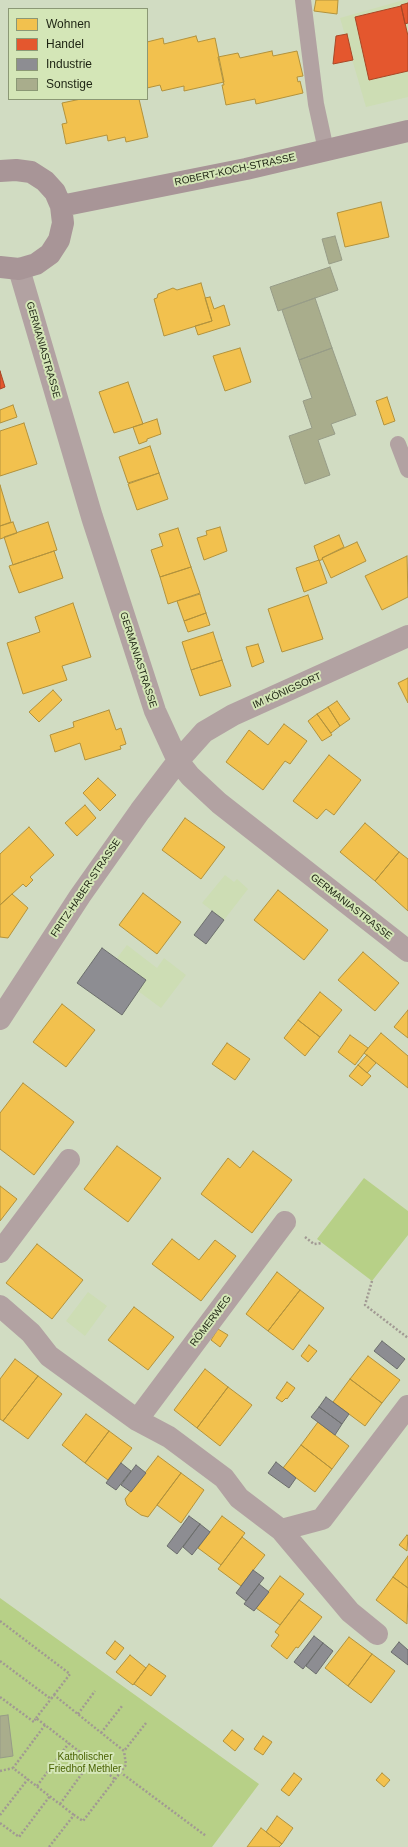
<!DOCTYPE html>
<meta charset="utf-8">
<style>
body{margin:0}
#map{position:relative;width:408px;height:1847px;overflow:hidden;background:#d1dcc2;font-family:Arial,sans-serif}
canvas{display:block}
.legend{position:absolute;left:8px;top:8px;width:140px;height:92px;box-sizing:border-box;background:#d4e6b7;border:1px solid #8b9875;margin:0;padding:5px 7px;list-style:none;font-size:12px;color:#1d2312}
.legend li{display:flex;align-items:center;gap:8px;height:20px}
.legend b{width:20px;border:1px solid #8b9875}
</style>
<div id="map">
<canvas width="408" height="1847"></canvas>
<ul class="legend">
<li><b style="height:11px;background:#f2c14e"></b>Wohnen</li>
<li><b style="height:11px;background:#e4572e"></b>Handel</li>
<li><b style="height:11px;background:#8d8d92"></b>Industrie</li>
<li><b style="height:11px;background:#a9ad8c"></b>Sonstige</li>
</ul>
</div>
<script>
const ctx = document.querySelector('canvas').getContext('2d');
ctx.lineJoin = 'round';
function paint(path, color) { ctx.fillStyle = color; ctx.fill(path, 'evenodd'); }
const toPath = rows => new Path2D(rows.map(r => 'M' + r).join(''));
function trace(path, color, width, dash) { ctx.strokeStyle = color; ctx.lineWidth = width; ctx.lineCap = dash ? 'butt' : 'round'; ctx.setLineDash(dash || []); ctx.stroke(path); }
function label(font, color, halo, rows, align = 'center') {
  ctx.font = font + ' Arial,sans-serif'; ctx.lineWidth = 4; ctx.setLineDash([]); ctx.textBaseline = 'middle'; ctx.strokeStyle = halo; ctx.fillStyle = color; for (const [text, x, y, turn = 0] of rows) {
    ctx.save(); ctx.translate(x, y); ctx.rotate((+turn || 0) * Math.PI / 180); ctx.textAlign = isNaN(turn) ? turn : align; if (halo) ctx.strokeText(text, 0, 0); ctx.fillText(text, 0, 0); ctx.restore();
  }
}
paint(toPath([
 [404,0,408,0,408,97,366,107,340,18],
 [225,875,234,882,237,879,248,889,224,920,202,903],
 [127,945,157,968,164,958,186,975,161,1008,138,991,146,980,117,958],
 [88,1292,107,1306,85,1336,66,1321]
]), '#cdddb4');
paint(toPath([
 [364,1178,408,1211,408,1235,372,1281,317,1239],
 [0,1598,259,1784,212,1847,0,1847]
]), '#b7d087');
const homes = toPath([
 [316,0,338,0,337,14,314,11,316,0],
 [196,36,198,42,215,38,224,82,184,91,184,86,162,91,160,85,147,88,147,42,163,38,164,44,196,36],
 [272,51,273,56,297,51,303,76,297,77,298,82,300,81,303,93,256,104,255,99,226,105,222,85,224,85,218,57,238,53,240,58,272,51],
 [81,99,139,99,148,137,126,142,125,137,108,141,107,135,66,144,62,124,67,123,62,103,81,99],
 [381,202,389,237,345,247,337,213,381,202],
 [201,283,212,321,164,336,154,299,157,298,158,294,173,288,177,290,201,283],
 [210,297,214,309,224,305,230,325,198,335,195,326,212,321,205,298,210,297],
 [240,348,251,382,225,391,213,356,240,348],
 [128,382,143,424,114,433,99,392,128,382],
 [387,397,395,421,384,425,376,401,387,397],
 [13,405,17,417,0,423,0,410,13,405],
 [157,419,161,434,147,439,147,441,139,444,133,427,157,419],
 [24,423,37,464,0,476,0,431,24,423],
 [150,446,159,473,128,483,119,457,150,446],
 [159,473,168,499,137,510,128,484,159,473],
 [0,485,11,522,0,526,0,485],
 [13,522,17,533,0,539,0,526,13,522],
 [48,522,57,550,13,565,4,537,48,522],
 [220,527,227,551,204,560,197,538,207,535,206,531,220,527],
 [178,528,191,567,160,577,151,550,163,546,159,534,178,528],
 [339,535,344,547,322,558,323,559,319,561,314,546,339,535],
 [357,542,366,561,331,578,322,558,357,542],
 [54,551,63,578,19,593,9,566,54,551],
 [407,556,408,597,382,610,365,576,407,556],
 [319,560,327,583,304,592,296,568,319,560],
 [191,567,200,593,168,604,160,577,191,567],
 [200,594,206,613,184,621,177,601,200,594],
 [308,595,323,639,282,652,268,609,308,595],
 [73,603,91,657,62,666,67,680,23,694,7,643,40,632,35,617,73,603],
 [206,613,210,625,188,632,184,621,206,613],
 [213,632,222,660,191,670,182,642,213,632],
 [258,644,264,662,252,667,246,647,258,644],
 [222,660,231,686,200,696,191,670,222,660],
 [408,678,408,703,398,683,408,678],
 [53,690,62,700,39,722,29,712,53,690],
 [337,701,350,719,340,726,328,707,337,701],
 [328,707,340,726,331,733,317,714,328,707],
 [109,710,116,730,121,728,126,744,120,746,121,749,85,760,80,743,55,752,50,735,74,727,73,722,109,710],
 [317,714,332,735,322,741,308,721,317,714],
 [284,724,307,741,290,764,285,761,263,790,226,762,249,730,268,745,284,724],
 [329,755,361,780,334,815,326,809,317,819,293,801,329,755],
 [98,778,116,795,100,811,83,793,98,778],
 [85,805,96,818,77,836,65,823,85,805],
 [185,818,225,847,201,879,162,850,185,818],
 [365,823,399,852,375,881,340,852,365,823],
 [29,827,54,855,30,877,33,880,26,887,23,884,0,905,0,854,29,827],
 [399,852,408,859,408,911,375,881,399,852],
 [278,890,328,930,304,960,254,920,278,890],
 [143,893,181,922,157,954,119,925,143,893],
 [12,894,28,908,8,938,0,937,0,905,12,894],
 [363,952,399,983,375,1011,338,980,363,952],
 [320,992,342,1010,320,1037,298,1020,320,992],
 [62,1004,95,1030,66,1067,33,1042,62,1004],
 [408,1010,408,1038,394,1027,408,1010],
 [298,1020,320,1037,305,1056,284,1038,298,1020],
 [381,1033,408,1056,408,1088,364,1053,381,1033],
 [350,1035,368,1048,355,1065,338,1052,350,1035],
 [227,1043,250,1059,235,1080,212,1064,227,1043],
 [367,1055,376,1063,367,1073,358,1065,367,1055],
 [358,1065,371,1076,362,1086,349,1076,358,1065],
 [23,1083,74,1122,34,1175,0,1149,0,1113,23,1083],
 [117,1146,161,1178,128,1222,84,1189,117,1146],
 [253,1151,292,1180,252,1233,201,1194,228,1158,240,1168,253,1151],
 [0,1186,17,1199,0,1221,0,1186],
 [172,1239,199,1260,215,1240,236,1256,201,1301,152,1264,172,1239],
 [37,1244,83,1280,52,1319,6,1283,37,1244],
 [277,1272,300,1290,268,1331,246,1314,277,1272],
 [300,1290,324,1308,293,1350,268,1331,300,1290],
 [134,1307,174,1337,148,1370,108,1340,134,1307],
 [218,1329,228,1335,220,1347,211,1340,218,1329],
 [309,1345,317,1351,308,1362,301,1356,309,1345],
 [368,1356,400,1380,382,1403,350,1379,368,1356],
 [15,1359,38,1376,3,1421,0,1419,0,1379,15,1359],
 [205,1369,228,1387,197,1428,174,1410,205,1369],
 [38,1376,62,1394,28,1439,3,1421,38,1376],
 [350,1379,382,1403,365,1426,333,1402,350,1379],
 [287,1382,295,1388,287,1399,286,1398,282,1402,276,1398,287,1382],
 [228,1387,252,1405,220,1446,197,1428,228,1387],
 [86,1414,109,1431,85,1463,62,1445,86,1414],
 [318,1422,349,1446,332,1469,301,1445,318,1422],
 [109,1431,132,1448,108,1480,85,1463,109,1431],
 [301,1445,332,1469,315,1492,283,1468,301,1445],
 [158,1456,181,1473,148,1517,141,1515,127,1505,125,1499,158,1456],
 [181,1473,204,1490,181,1523,157,1505,181,1473],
 [222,1516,245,1533,221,1565,198,1548,222,1516],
 [407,1535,408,1536,407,1551,399,1545,407,1535],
 [242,1537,265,1555,241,1586,218,1569,242,1537],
 [408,1556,408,1588,393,1577,408,1556],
 [280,1576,304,1594,280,1625,256,1608,280,1576],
 [393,1577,408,1588,407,1624,376,1600,393,1577],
 [299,1600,322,1617,298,1648,296,1647,287,1659,271,1646,279,1635,275,1632,299,1600],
 [349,1637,372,1654,348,1686,325,1668,349,1637],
 [115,1641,124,1648,115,1660,106,1653,115,1641],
 [372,1654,395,1671,371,1703,348,1686,372,1654],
 [130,1655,146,1668,133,1685,116,1672,130,1655],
 [149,1664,166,1676,151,1696,134,1684,149,1664],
 [232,1730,244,1739,235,1751,223,1741,232,1730],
 [263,1736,272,1742,263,1755,254,1749,263,1736],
 [294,1773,302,1779,289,1796,281,1790,294,1773],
 [382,1773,390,1780,384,1787,376,1780,382,1773],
 [277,1816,293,1828,282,1844,266,1832,277,1816],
 [261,1828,282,1844,279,1847,247,1847,261,1828]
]);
paint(homes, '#f2c14e');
trace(homes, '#b2923c', 1);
const shops = toPath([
 [408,3,408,23,405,24,401,5,408,3],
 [401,6,408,36,408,71,369,80,355,17,401,6],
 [347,34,353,60,333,64,336,36,347,34],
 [0,371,5,387,0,389,0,371]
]);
paint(shops, '#e4572e');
trace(shops, '#a84726', 1);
const industry = toPath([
 [212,911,224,920,206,944,194,935,212,911],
 [102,948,146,980,122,1015,77,983,102,948],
 [382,1341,405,1359,397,1369,374,1351,382,1341],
 [326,1397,349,1414,342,1424,319,1407,326,1397],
 [319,1407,342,1424,335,1435,311,1417,319,1407],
 [276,1462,296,1478,289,1488,268,1473,276,1462],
 [121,1463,131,1471,116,1490,106,1483,121,1463],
 [136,1465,146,1473,131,1492,121,1485,136,1465],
 [189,1516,200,1524,177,1554,167,1546,189,1516],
 [200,1524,210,1532,192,1555,183,1547,200,1524],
 [253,1570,264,1578,246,1601,236,1593,253,1570],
 [259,1584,269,1592,254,1611,244,1604,259,1584],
 [314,1636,323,1643,303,1669,294,1662,314,1636],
 [399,1642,408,1650,408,1665,391,1652,399,1642],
 [323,1643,333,1651,316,1674,306,1666,323,1643]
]);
paint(industry, '#8d8d92');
trace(industry, '#6b6d6c', 1);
const building = toPath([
 [335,236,342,260,329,264,322,239,335,236],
 [330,267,338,290,278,311,270,287,330,267],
 [315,298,332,348,299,360,282,310,315,298],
 [332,348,356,415,331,424,335,434,318,440,330,475,305,484,289,436,312,428,303,401,312,398,299,360,332,348],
 [8,1715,13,1756,0,1758,0,1716,8,1715]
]);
paint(building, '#a9ad8c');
trace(building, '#979c87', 1);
trace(toPath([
 [305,1237,314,1244,322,1243],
 [372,1281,365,1305,408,1338],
 [0,1621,70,1674,54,1695],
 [0,1661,51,1699,54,1695,124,1751,146,1723],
 [0,1697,34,1722,36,1718,115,1779],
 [78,1714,95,1691],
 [36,1718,51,1699],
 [45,1725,13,1768,74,1815],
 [101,1733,122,1706],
 [0,1771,13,1768],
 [120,1772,206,1836],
 [37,1786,69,1743],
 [60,1804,91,1761],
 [0,1815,28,1779],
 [0,1823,19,1837,50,1796],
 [49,1847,74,1815,83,1821,126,1765,124,1751]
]), '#a19993', 2.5, [2, 2]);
trace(toPath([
 [303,0,316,104,326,150],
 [398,444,408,470]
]), '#b2a2a2', 16);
trace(toPath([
 [19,269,92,517,155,711,178,761,190,776,219,803,408,951],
 [0,1019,80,896,140,811,178,761,204,732,233,715,408,636],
 [0,1252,69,1160],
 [0,1306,31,1333,49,1356,137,1420,169,1437,224,1478,239,1498,281,1530,322,1519,408,1406],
 [137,1420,285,1222],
 [281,1530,350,1612,377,1634]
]), '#b2a2a2', 22);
trace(toPath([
 [0,171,16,170,31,172,45,181,55,192,61,206,63,223,59,240,50,254,36,264,19,269,0,267],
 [61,206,246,169,408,131]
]), '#a89597', 22);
label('10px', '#1d2312', '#d4e6b7', [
 ["ROBERT-KOCH-STRASSE",235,170,-12],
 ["GERMANIASTRASSE",43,350,74],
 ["GERMANIASTRASSE",138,660,72],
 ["IM KÖNIGSORT",287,691,-24],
 ["FRITZ-HABER-STRASSE",86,888,-56],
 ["GERMANIASTRASSE",351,907,38],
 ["RÖMERWEG",211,1321,-53]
]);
label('10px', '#496202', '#d4e6b7', [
 ["Katholischer",85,1757],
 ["Friedhof Methler",85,1769]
]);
</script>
